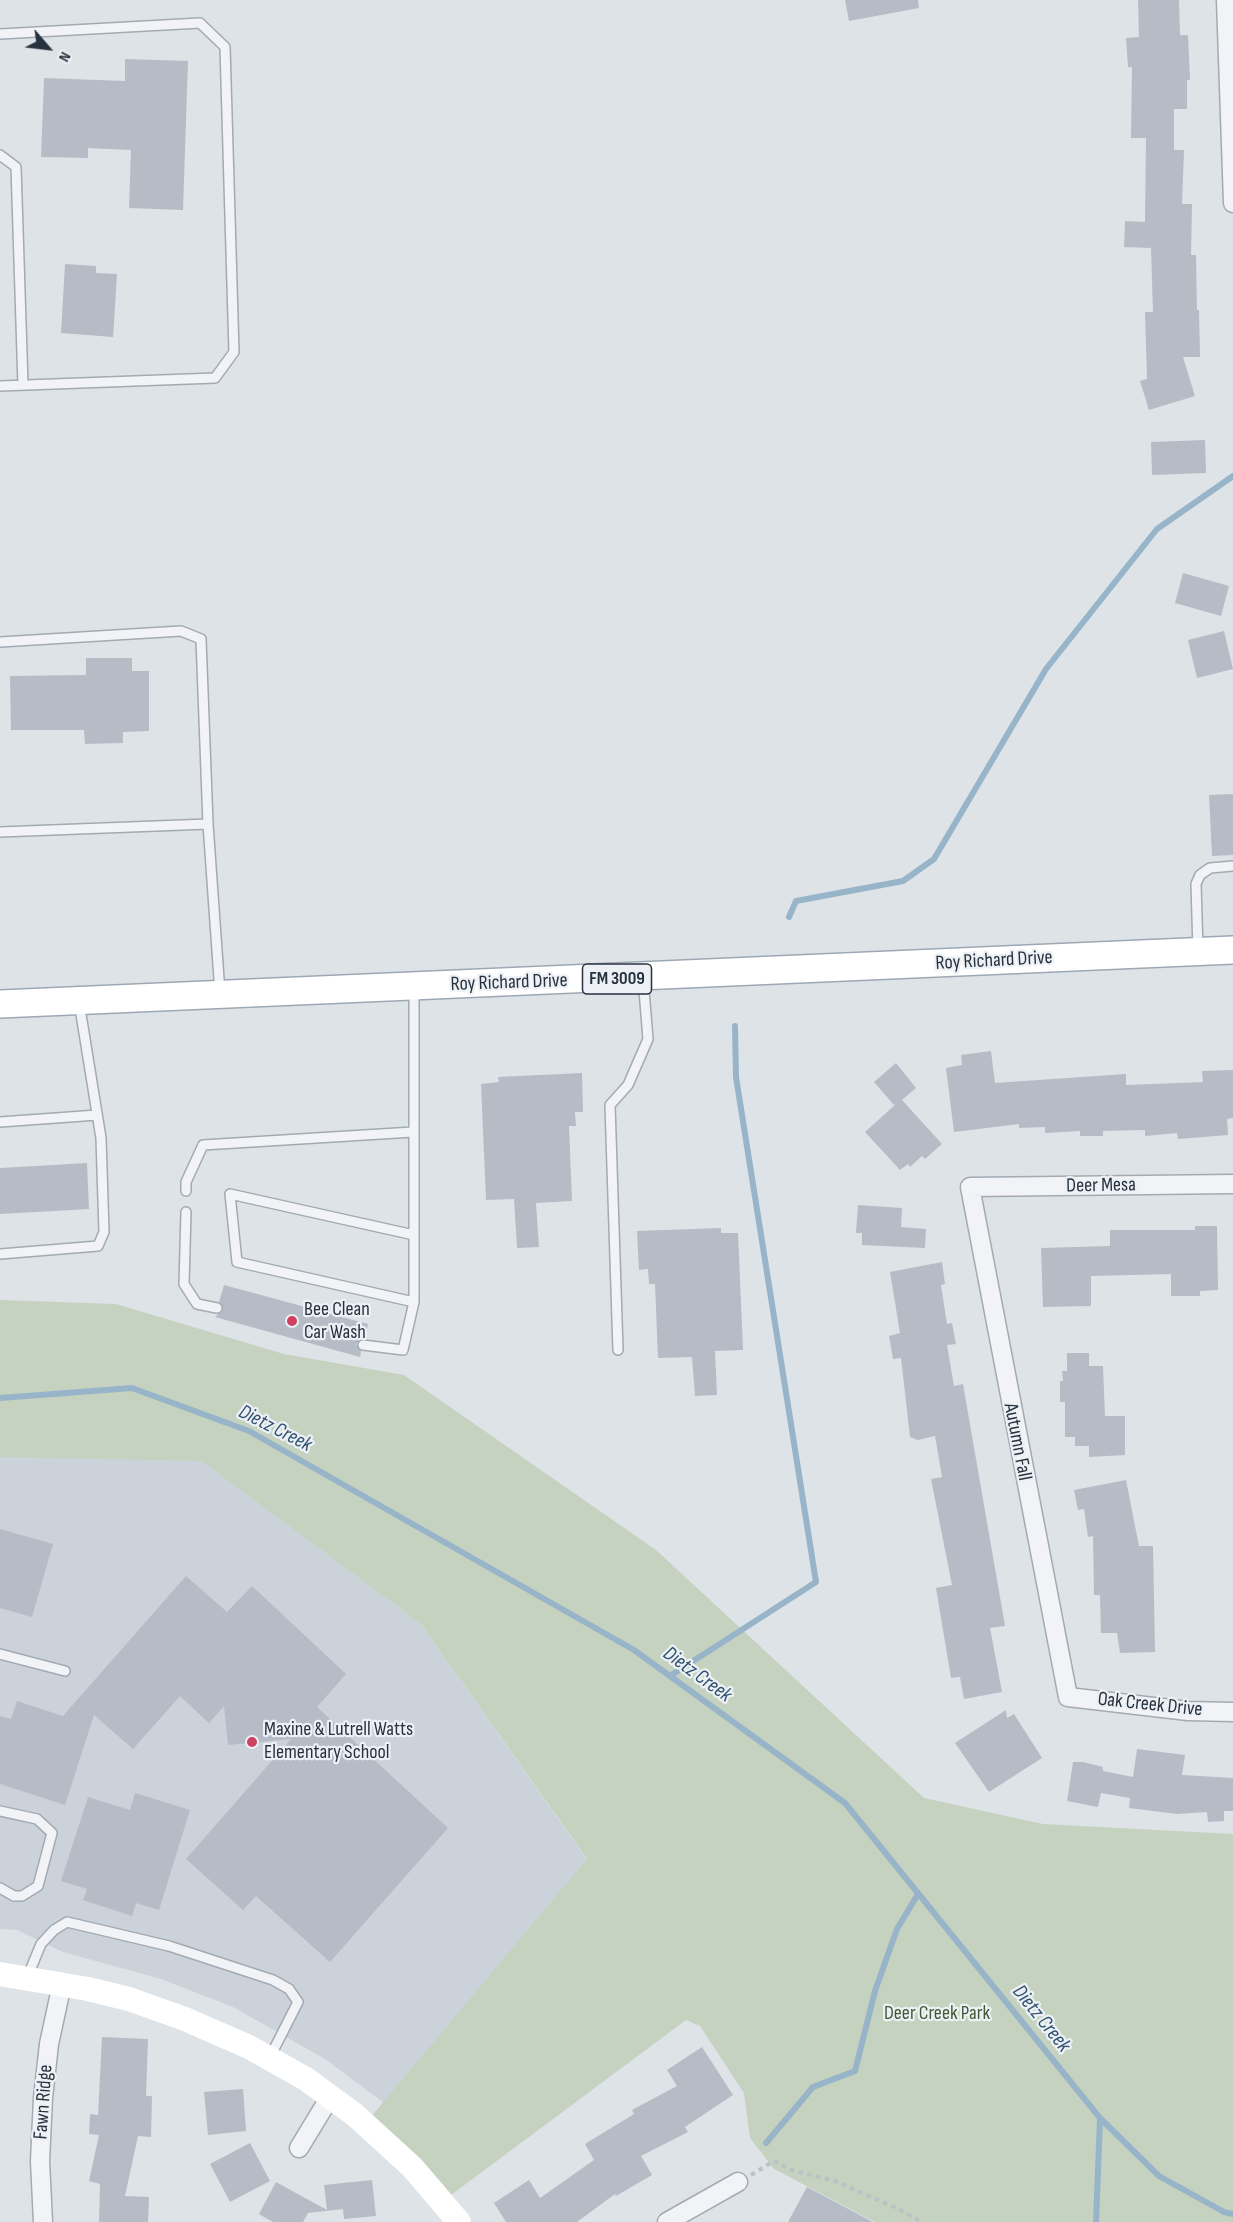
<!DOCTYPE html>
<style>
body{margin:0}
#map{position:relative;width:1233px;height:2222px;overflow:hidden;background:#dee3e8;font-family:"Sofia Sans Condensed",sans-serif}
canvas{display:block}
.north{position:absolute;left:18px;top:18px;width:60px;height:60px;-webkit-text-stroke:4px #edf1f5;paint-order:stroke;rotate:118deg;font-size:16px;font-weight:700;line-height:24px;text-align:center;color:#27323f}
.north::after{content:'';display:block;margin:auto;width:21px;height:27px;background:#27323f;clip-path:polygon(50% 0,100% 100%,50% 72%,0 100%)}
</style>
<div id="map">
<canvas width="1233" height="2222"></canvas>
<div class="north">N</div>
</div>
<script>
const ctx = document.querySelector('canvas').getContext('2d');
ctx.lineJoin = 'round';
function paint(path, color) { ctx.fillStyle = color; ctx.fill(path, 'evenodd'); }
const toPath = rows => new Path2D(rows.map(r => 'M' + r).join(''));
function trace(path, color, width, dash) { ctx.strokeStyle = color; ctx.lineWidth = width; ctx.lineCap = dash ? 'butt' : 'round'; ctx.setLineDash(dash || []); ctx.stroke(path); }
function label(font, color, halo, rows, align = 'center') {
  ctx.font = font + ' "Sofia Sans Condensed",sans-serif'; ctx.lineWidth = 4.5; ctx.setLineDash([]); ctx.textBaseline = 'middle'; ctx.strokeStyle = halo; ctx.fillStyle = color; for (const [text, x, y, turn = 0] of rows) {
    ctx.save(); ctx.translate(x, y); ctx.rotate((+turn || 0) * Math.PI / 180); ctx.textAlign = isNaN(turn) ? turn : align; if (halo) ctx.strokeText(text, 0, 0); ctx.fillText(text, 0, 0); ctx.restore();
  }
}
paint(toPath([
 [0,1457,202,1460,421,1624,587,1860,384,2103,325,2059,233,2007,161,1979,63,1952,17,1930,0,1929]
]), '#ccd2da');
paint(toPath([
 [0,1300,116,1304,284,1354,404,1375,656,1550,924,1798,1043,1824,1233,1834,1233,2222,875,2222,774,2169,750,2138,744,2093,700,2026,686,2020,443,2201,365,2124,587,1859,421,1624,202,1461,0,1457]
]), '#c5d2bf');
trace(toPath([
 [789,917,796,901,903,881,934,859,1046,669,1157,529,1233,476],
 [0,1398,132,1388,249,1431,634,1650,845,1803,1100,2118,1159,2176,1224,2212,1233,2214],
 [670,1676,816,1582,736,1077,735,1026],
 [766,2143,813,2087,855,2071,875,1991,897,1929,918,1894],
 [1096,2222,1100,2118]
]), '#98b4c9', 6);
paint(toPath([
 [845,0,918,0,919,8,849,21],
 [1138,0,1179,0,1180,35,1188,35,1190,80,1187,80,1187,109,1174,109,1174,150,1184,150,1182,204,1192,204,1191,255,1196,255,1197,310,1199,310,1200,357,1183,357,1195,396,1149,410,1140,381,1147,379,1145,312,1153,312,1151,248,1124,247,1125,221,1145,222,1146,138,1131,138,1132,67,1128,67,1126,38,1139,37],
 [125,59,188,61,183,210,129,208,131,150,88,148,88,158,41,157,44,78,125,81],
 [65,264,96,266,96,273,117,274,113,337,61,333],
 [1205,440,1206,473,1152,475,1151,442],
 [1183,573,1229,586,1221,616,1175,603],
 [1224,631,1233,669,1197,678,1188,640],
 [86,658,132,658,132,671,149,671,149,731,123,732,123,743,85,744,84,730,11,730,10,676,86,675],
 [1233,794,1233,855,1212,856,1209,795],
 [991,1051,995,1083,1126,1074,1126,1085,1203,1082,1202,1071,1233,1070,1233,1118,1227,1119,1228,1135,1178,1139,1177,1133,1145,1136,1145,1130,1103,1131,1103,1136,1080,1136,1080,1131,1045,1133,1045,1127,1019,1128,1019,1124,954,1132,946,1068,962,1065,961,1055],
 [896,1063,916,1088,902,1100,942,1144,925,1159,922,1156,910,1167,908,1164,900,1170,865,1132,896,1104,894,1105,874,1082],
 [582,1073,583,1112,575,1112,576,1126,569,1126,572,1201,536,1203,539,1247,517,1248,514,1199,486,1200,481,1084,499,1082,498,1077],
 [87,1163,89,1209,0,1214,0,1168],
 [858,1205,902,1208,901,1227,926,1229,925,1248,862,1245,862,1233,856,1233],
 [1195,1226,1217,1226,1218,1290,1200,1291,1200,1296,1171,1296,1171,1274,1091,1276,1091,1306,1043,1307,1041,1248,1110,1246,1110,1230,1195,1230],
 [721,1228,721,1233,738,1233,743,1350,715,1351,717,1395,695,1396,692,1357,658,1358,655,1284,649,1284,648,1269,639,1270,637,1231],
 [942,1262,945,1284,941,1285,947,1324,952,1323,956,1344,947,1345,954,1386,963,1384,1005,1626,990,1628,1002,1692,964,1699,960,1677,951,1678,936,1588,952,1585,931,1479,942,1477,935,1436,918,1440,910,1437,901,1358,893,1359,889,1336,900,1333,890,1272],
 [224,1285,368,1324,365,1338,356,1344,361,1351,360,1357,215,1317,223,1310,219,1302],
 [1067,1353,1089,1353,1089,1366,1103,1366,1105,1416,1125,1416,1125,1455,1089,1457,1089,1446,1075,1446,1075,1437,1065,1437,1065,1402,1060,1402,1060,1381,1063,1381,1062,1371,1067,1371],
 [1126,1480,1139,1546,1153,1546,1155,1652,1120,1653,1117,1633,1101,1633,1100,1595,1094,1595,1093,1536,1088,1537,1084,1509,1078,1510,1074,1490],
 [0,1529,53,1544,32,1617,0,1608],
 [186,1576,227,1612,252,1586,346,1674,317,1707,448,1828,330,1962,256,1896,243,1910,186,1859,291,1739,228,1745,224,1706,209,1723,180,1696,133,1749,94,1715,65,1805,0,1784,0,1716,11,1719,17,1701,63,1716],
 [1006,1710,1007,1718,1014,1714,1042,1758,989,1792,955,1743],
 [1137,1749,1185,1755,1182,1775,1233,1778,1233,1811,1224,1811,1224,1821,1208,1822,1207,1812,1177,1814,1129,1808,1130,1798,1101,1793,1098,1807,1067,1801,1073,1762,1083,1762,1103,1767,1103,1771,1133,1777],
 [135,1793,190,1810,159,1910,136,1903,132,1916,83,1900,87,1889,61,1881,88,1797,130,1810],
 [102,2037,148,2039,146,2096,152,2096,151,2137,138,2136,125,2196,149,2197,148,2222,99,2222,100,2184,89,2181,99,2135,89,2134,90,2114,98,2115],
 [702,2047,733,2095,685,2127,688,2132,641,2156,652,2175,616,2196,615,2194,577,2222,506,2222,494,2203,529,2180,540,2198,594,2160,585,2144,634,2114,632,2110,677,2086,667,2070],
 [243,2089,246,2131,208,2135,204,2092],
 [250,2143,270,2181,230,2202,210,2164],
 [372,2180,376,2216,344,2219,343,2209,308,2213,303,2222,273,2222,259,2214,276,2182,327,2210,324,2185],
 [807,2187,873,2222,788,2222]
]), '#b5bcc5');
const lane = toPath([
 [0,34,200,23,225,47,234,352,215,378,0,386],
 [0,155,16,167,23,385],
 [0,642,181,631,201,639,208,824],
 [0,832,208,824,220,993],
 [1198,950,1196,884,1200,875,1210,868,1233,866],
 [0,1122,97,1115],
 [186,1191,186,1182,203,1145,413,1132],
 [186,1212,184,1284,197,1304,217,1308],
 [414,1235,230,1194,237,1262,414,1302],
 [0,1254,98,1246,104,1232,101,1138,79,1002],
 [363,1345,403,1350,414,1302,414,988],
 [618,1350,610,1105,628,1085,648,1039,643,978],
 [0,1654,65,1671],
 [0,1811,37,1819,52,1833,38,1886,22,1896,14,1896,0,1888],
 [27,1978,41,1944,54,1930,67,1922,169,1946,273,1980,289,1989,298,2002,270,2057]
]);
const street = toPath([
 [1226,0,1233,203],
 [1233,1184,970,1187,1068,1697,1188,1711,1233,1712],
 [299,2148,330,2097],
 [43,2222,40,2161,43,2098,49,2044,62,1984],
 [667,2222,738,2182]
]);
const primary = toPath([
 [0,1004,1233,950]
]);
trace(lane, '#a3aab2', 12);
trace(street, '#a3aab2', 21);
trace(primary, '#9da8b4', 30);
trace(toPath([
 [751,2175,774,2161,791,2170,835,2181,894,2207,922,2222]
]), '#bcc1c6', 4, [4.5, 4.5]);
trace(lane, '#f1f3f6', 9);
trace(street, '#f1f3f6', 18);
trace(toPath([
 [0,1974,88,1989,129,1999,185,2019,249,2047,306,2079,355,2115,412,2167,459,2222]
]), '#fff', 24);
trace(primary, '#fff', 27);
for (const [x, y, r, color] of [
 [292,1321,6,"#cf4162"],
 [252,1742,6,"#cf4162"]
]) { const dot = new Path2D(); dot.arc(x, y, r, 0, 2 * Math.PI); ctx.fillStyle = color; ctx.fill(dot); trace(dot, '#edf1f5', 2); }
for (const [x, y, w] of [
 [617,979,69]
]) { const box = new Path2D(); box.roundRect(x - w / 2, y - 15, w, 30, 4.5); ctx.fillStyle = '#edf1f5'; ctx.fill(box); trace(box, '#27323f', 1.5); }
label('bold 18px', '#27323f', null, [
 ["FM 3009",617,979]
]);
label('20px', '#27323f', '#edf1f5', [
 ["Roy Richard Drive",994,961,-3],
 ["Roy Richard Drive",509,983,-2],
 ["Deer Mesa",1101,1186,-1],
 ["Autumn Fall",1017,1442,79],
 ["Oak Creek Drive",1150,1705,6],
 ["Fawn Ridge",44,2102,-86]
]);
label('20px', '#27323f', '#edf1f5', [
 ["Bee Clean",304,1310],
 ["Car Wash",304,1333],
 ["Maxine & Lutrell Watts",264,1730],
 ["Elementary School",264,1753]
], 'left');
label('20px', '#3f5b34', '#edf1f5', [
 ["Deer Creek Park",937,2014]
]);
label('italic 21px', '#315473', '#edf1f5', [
 ["Dietz Creek",275,1429,27],
 ["Dietz Creek",697,1675,36],
 ["Dietz Creek",1041,2019,51]
]);
</script>
